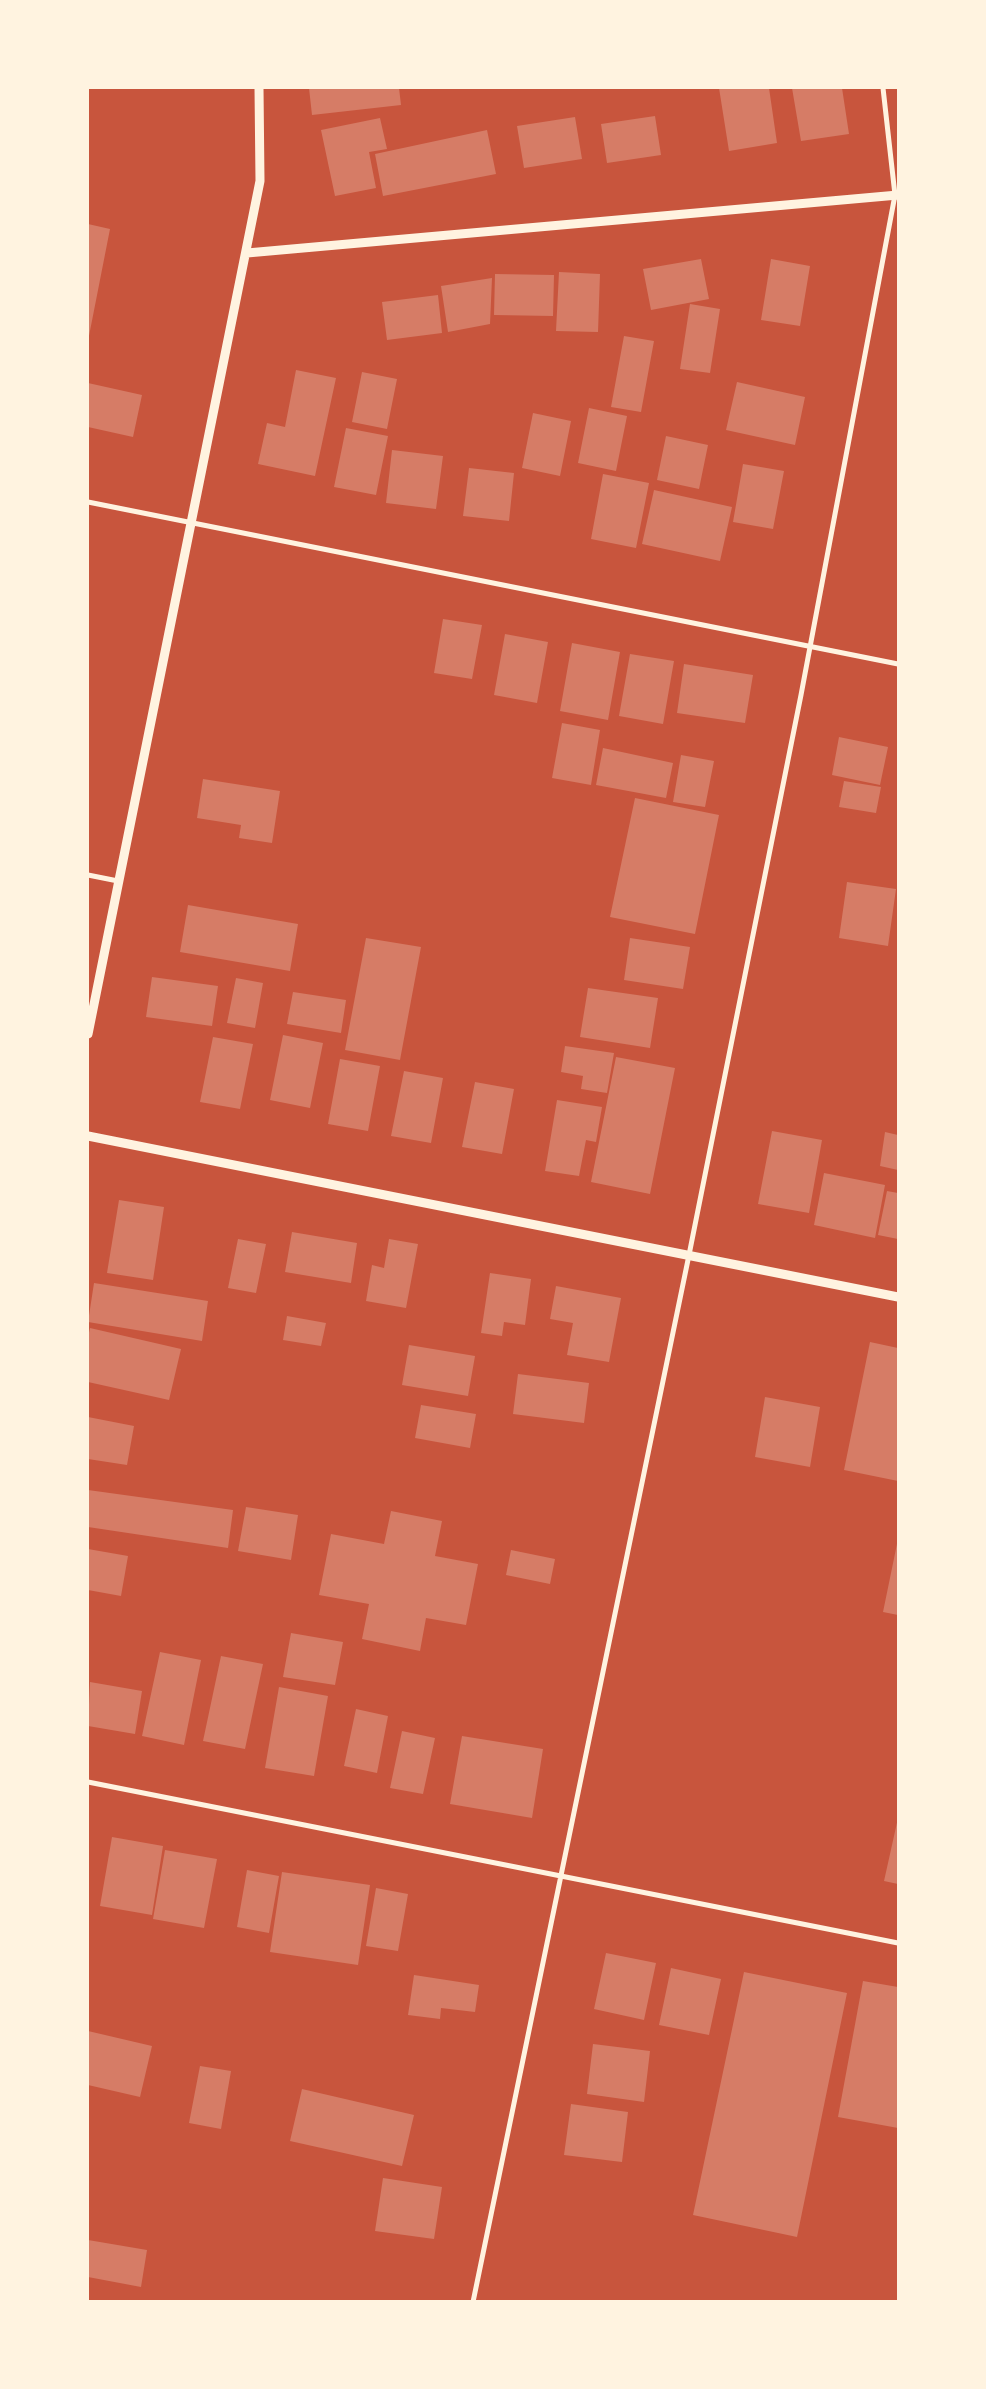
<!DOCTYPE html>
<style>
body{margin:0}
#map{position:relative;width:986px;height:2389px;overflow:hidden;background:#c8553d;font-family:Ubuntu,sans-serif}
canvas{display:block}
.frame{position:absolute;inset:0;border:89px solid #fff3e0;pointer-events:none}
</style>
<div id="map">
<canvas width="986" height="2389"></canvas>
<div class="frame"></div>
</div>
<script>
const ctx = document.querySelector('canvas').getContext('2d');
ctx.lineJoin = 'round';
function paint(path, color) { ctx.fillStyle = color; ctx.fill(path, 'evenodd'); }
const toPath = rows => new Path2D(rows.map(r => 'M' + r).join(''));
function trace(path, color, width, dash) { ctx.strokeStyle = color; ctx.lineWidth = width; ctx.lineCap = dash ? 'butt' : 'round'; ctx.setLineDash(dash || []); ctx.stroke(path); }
paint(toPath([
 [309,88,399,88,401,105,312,115],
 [719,88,769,88,777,143,729,151],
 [792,88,842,88,849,134,801,141],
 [655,116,661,155,607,163,601,124],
 [575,117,582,159,524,168,517,126],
 [380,118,387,149,369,152,376,188,335,196,321,130],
 [487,130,496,174,383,196,375,154],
 [88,224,110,229,88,341],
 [701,259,709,299,651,310,643,269],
 [771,259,810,266,800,326,761,320],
 [559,272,600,274,598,332,556,331],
 [495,274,554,275,553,316,494,315],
 [492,278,490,324,448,332,441,286],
 [438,295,442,333,387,340,382,302],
 [690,304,720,309,710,373,680,369],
 [624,336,654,341,641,412,611,407],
 [296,370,336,378,315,476,258,464,267,423,285,427],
 [362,372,397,379,387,429,352,422],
 [737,382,805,397,795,445,726,430],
 [88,383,142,395,133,437,88,427],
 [589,408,627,416,616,471,578,463],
 [533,413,571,421,560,476,522,468],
 [346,428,388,436,376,495,334,487],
 [666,436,708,445,699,489,657,480],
 [392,450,443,456,436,509,386,503],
 [743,464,784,471,773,529,733,522],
 [469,468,514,473,509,521,463,516],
 [603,474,649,483,636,548,591,539],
 [654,490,732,507,720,561,642,544],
 [443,619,482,625,472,679,434,673],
 [505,634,548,642,537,703,494,695],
 [572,643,620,652,608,720,560,711],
 [630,654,674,661,663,724,619,716],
 [684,664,753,675,745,723,677,713],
 [562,723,600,730,591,785,552,778],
 [839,737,888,747,880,785,832,775],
 [603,748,673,763,666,798,596,785],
 [681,755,714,761,705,807,673,802],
 [203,779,280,791,272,843,239,838,241,825,197,818],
 [844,781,881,787,876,813,839,807],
 [635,798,719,815,695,934,610,917],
 [847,882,896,889,888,946,839,938],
 [188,905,298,924,290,971,180,952],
 [366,938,421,947,400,1060,345,1050],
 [630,938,690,947,683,989,624,980],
 [152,977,218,986,212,1026,146,1017],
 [236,978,263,983,255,1028,227,1023],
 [588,988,658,998,650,1048,580,1037],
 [293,992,346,1000,341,1033,287,1024],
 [283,1035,323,1043,310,1108,270,1100],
 [213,1037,253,1044,240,1109,200,1102],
 [565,1046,614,1053,607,1093,581,1089,583,1076,561,1072],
 [616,1057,675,1068,650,1194,591,1182],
 [340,1059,380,1066,368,1131,328,1124],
 [404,1071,443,1078,431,1143,391,1136],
 [475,1082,514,1089,502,1154,462,1147],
 [557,1100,602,1107,596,1142,586,1140,579,1176,545,1171],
 [772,1131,822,1140,809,1213,758,1204],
 [885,1132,898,1135,898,1170,880,1166],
 [824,1173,885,1185,875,1238,814,1225],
 [887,1191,898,1193,898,1239,878,1235],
 [119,1200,164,1207,153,1280,107,1273],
 [292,1232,357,1243,351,1283,285,1272],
 [238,1239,266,1244,256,1293,228,1288],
 [389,1239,418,1244,406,1308,366,1301,372,1265,384,1268],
 [490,1273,531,1279,525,1325,504,1322,502,1336,481,1333],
 [94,1283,208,1301,202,1341,88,1322],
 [556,1286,621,1298,609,1362,567,1355,573,1323,550,1319],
 [287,1316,326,1323,321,1346,283,1340],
 [90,1328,181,1349,169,1400,88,1382,88,1337],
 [870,1342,898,1348,898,1481,844,1470],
 [409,1345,475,1356,468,1396,402,1385],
 [518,1374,589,1383,584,1423,513,1414],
 [765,1397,820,1407,810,1467,755,1457],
 [421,1405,476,1414,470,1448,415,1438],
 [88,1417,134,1426,127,1465,88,1459],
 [88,1490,233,1510,228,1548,88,1527],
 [246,1507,298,1515,291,1560,238,1551],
 [391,1511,442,1521,435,1556,478,1564,466,1625,426,1618,420,1651,362,1639,369,1604,319,1595,331,1534,384,1544],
 [898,1539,898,1615,883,1612],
 [88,1549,128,1556,121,1596,88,1590],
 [511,1550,555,1559,550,1584,506,1575],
 [291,1633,343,1642,335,1685,283,1677],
 [160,1652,201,1660,184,1745,142,1736],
 [221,1656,263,1664,245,1749,203,1741],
 [90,1682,142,1691,135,1734,88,1726],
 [279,1687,328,1696,314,1776,265,1768],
 [356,1709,388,1716,377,1773,344,1766],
 [402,1731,435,1738,423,1794,390,1788],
 [462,1736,543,1749,532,1818,450,1804],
 [898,1818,898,1884,884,1881],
 [112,1837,163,1846,152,1915,100,1906],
 [165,1850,217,1859,204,1928,153,1919],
 [247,1870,279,1876,269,1933,237,1927],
 [282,1872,370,1885,358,1965,270,1952],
 [376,1888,408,1894,398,1951,366,1946],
 [606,1953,656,1963,644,2020,594,2009],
 [671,1968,721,1979,709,2035,659,2025],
 [744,1972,847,1993,797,2237,693,2215],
 [414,1975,479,1985,475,2012,441,2008,440,2019,408,2015],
 [863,1981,898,1987,898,2128,838,2117],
 [88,2031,152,2046,140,2097,88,2085],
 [593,2044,650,2051,644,2102,587,2094],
 [200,2066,231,2071,221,2129,189,2123],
 [302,2089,414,2115,402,2166,290,2141],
 [571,2104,628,2112,622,2162,564,2155],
 [383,2178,442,2187,434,2239,375,2231],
 [88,2240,147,2250,141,2287,88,2277]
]), '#d67c66');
trace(toPath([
 [88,502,898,664],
 [88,875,118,881],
 [88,1782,898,1943],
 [473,2302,689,1255,801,695,895,195,883,88]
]), '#fff3e0', 5);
trace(toPath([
 [247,253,898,195],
 [88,1034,260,181,259,88],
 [88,1136,898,1297]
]), '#fff3e0', 9);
</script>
